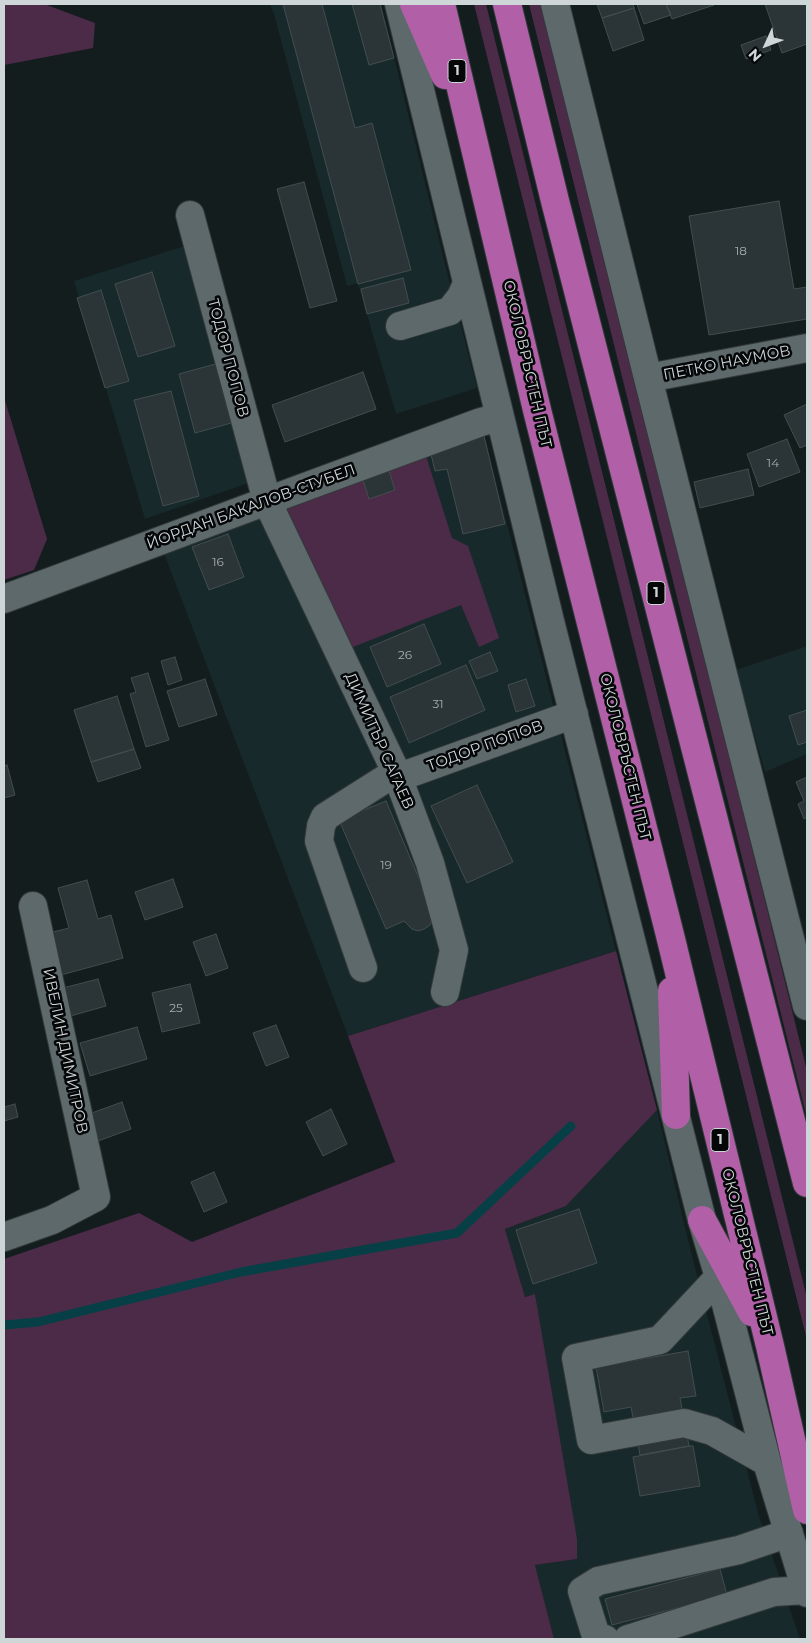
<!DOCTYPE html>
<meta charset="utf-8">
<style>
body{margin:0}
#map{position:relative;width:811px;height:1643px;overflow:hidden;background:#131d1e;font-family:Montserrat,sans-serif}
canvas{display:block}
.frame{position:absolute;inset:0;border:5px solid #cfd6d7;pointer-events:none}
.north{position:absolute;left:741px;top:20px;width:50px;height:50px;-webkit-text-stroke:4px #040607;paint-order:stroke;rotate:227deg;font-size:14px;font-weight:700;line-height:20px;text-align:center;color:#cfd6d7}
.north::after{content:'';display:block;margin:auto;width:18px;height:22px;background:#cfd6d7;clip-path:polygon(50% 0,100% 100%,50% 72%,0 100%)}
</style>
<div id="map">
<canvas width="811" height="1643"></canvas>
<div class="frame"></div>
<div class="north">N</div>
</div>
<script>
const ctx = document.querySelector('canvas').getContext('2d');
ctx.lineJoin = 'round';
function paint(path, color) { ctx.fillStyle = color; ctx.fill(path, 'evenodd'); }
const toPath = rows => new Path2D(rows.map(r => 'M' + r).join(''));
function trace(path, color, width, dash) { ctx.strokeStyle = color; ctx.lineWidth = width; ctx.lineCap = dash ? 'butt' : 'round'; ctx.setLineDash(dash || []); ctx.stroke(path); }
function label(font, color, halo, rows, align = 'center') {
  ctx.font = font + ' Montserrat,sans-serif'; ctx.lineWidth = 5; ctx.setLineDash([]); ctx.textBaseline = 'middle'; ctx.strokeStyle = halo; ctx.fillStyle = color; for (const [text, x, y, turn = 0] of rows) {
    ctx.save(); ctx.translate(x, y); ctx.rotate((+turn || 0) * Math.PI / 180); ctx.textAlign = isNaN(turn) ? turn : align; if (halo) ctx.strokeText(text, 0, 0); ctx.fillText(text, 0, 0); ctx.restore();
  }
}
paint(toPath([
 [270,4,381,4,444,260,477,388,396,414,358,284,382,277,347,286,274,14],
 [194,243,254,481,145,519,74,281],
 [481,422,616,951,348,1036,159,540],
 [807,646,807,754,765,772,736,670],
 [657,1110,688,1240,758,1513,800,1639,554,1639,535,1565,577,1559,535,1294,525,1297,505,1229,566,1206]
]), '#17292b');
paint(toPath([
 [4,4,44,4,95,23,93,48,4,65],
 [474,4,486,4,807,1298,807,1340],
 [529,4,543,4,807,1071,807,1118],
 [4,397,47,539,34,570,4,580],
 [426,456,452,538,468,546,499,638,479,647,461,605,345,650,281,508],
 [616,951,657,1110,566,1206,505,1229,525,1297,535,1294,577,1539,577,1559,535,1565,554,1639,4,1639,4,1259,139,1213,192,1242,395,1162,348,1036]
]), '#4c2b48');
trace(toPath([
 [4,1325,38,1322,241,1272,457,1233,571,1126]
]), '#064046', 9);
const building = toPath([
 [283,4,322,4,355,128,372,123,411,270,358,284,283,4],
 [352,4,380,4,394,58,369,65,352,4],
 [597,4,633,4,634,8,602,18,597,4],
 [637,4,666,4,671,15,644,24,637,4],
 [666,4,714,4,714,5,672,19,666,4],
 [765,4,807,4,807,44,782,53,765,4],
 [634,8,644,40,613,51,602,18,634,8],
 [766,36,771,50,746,59,741,45,766,36],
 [304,182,337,301,310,308,277,189,304,182],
 [779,201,794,289,807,287,807,319,709,335,689,216,779,201],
 [152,272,175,346,138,357,115,284,152,272],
 [403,278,409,303,367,314,361,289,403,278],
 [101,290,129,381,105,388,77,298,101,290],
 [219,363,235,422,195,433,179,374,219,363],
 [363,372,376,409,285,442,272,405,363,372],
 [171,391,199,496,163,506,134,400,171,391],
 [807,404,807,445,800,448,784,415,807,404],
 [484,436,505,524,463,534,447,469,435,471,430,450,484,436],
 [787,439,800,472,759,487,747,454,787,439],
 [748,469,754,495,700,508,694,482,748,469],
 [389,471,395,490,369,499,363,480,389,471],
 [228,534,244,577,209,590,192,547,228,534],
 [424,624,441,664,387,687,370,647,424,624],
 [490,652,498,671,477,679,469,661,490,652],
 [175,657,182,680,168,685,161,661,175,657],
 [466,665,485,710,409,743,390,697,466,665],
 [148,673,169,740,146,747,130,694,136,692,131,678,148,673],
 [205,679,217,715,179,727,167,691,205,679],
 [526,679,535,706,516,712,508,685,526,679],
 [117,696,134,749,91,762,74,710,117,696],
 [807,710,807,742,798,745,789,716,807,710],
 [134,749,141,768,98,782,91,762,134,749],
 [7,765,15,795,4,798,4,766,7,765],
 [807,777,807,817,804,819,798,804,804,801,796,782,807,777],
 [477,785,513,862,467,883,431,806,477,785],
 [386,801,432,909,432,921,429,926,424,929,418,931,412,929,404,921,386,929,339,820,386,801],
 [173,879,183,907,145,920,135,892,173,879],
 [87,880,98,919,111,915,123,958,61,975,49,933,69,928,58,888,87,880],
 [216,934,228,968,206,976,193,942,216,934],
 [98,979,106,1006,67,1017,59,989,98,979],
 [190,984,200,1023,162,1032,152,993,190,984],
 [276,1025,289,1057,266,1066,253,1033,276,1025],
 [137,1027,147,1059,90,1076,80,1043,137,1027],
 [122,1102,131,1129,98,1141,89,1114,122,1102],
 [15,1104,18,1117,4,1121,4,1107,15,1104],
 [331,1109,347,1144,323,1156,306,1122,331,1109],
 [214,1172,227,1202,204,1212,191,1182,214,1172],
 [579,1209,597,1263,533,1284,516,1230,579,1209],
 [688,1351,696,1396,680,1398,689,1446,640,1455,631,1407,604,1412,596,1367,688,1351],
 [690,1446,693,1446,700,1486,640,1496,633,1457,690,1446],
 [720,1569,727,1595,612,1625,605,1599,720,1569]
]);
paint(building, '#2b3537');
trace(building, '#424d4e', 1);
const minor = toPath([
 [399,4,550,621,702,1220,719,1277,767,1462,807,1593],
 [555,4,648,378,807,1006],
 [190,215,267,501,396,772,430,863,454,950,445,992],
 [400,326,450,311,461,297,467,283],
 [648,378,807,348],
 [4,599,267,501,481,422,500,417],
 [396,772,408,774,574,714],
 [363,968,319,841,321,826,325,817,396,772],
 [4,1237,52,1220,96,1197,33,906],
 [719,1277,660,1340,576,1358,591,1440,684,1423,712,1431,767,1462],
 [605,1639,596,1636,582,1591,598,1581,739,1550,789,1533],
 [628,1639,774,1592,806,1590]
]);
const highway = toPath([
 [414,4,445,75],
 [441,4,537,410,670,935,770,1346,807,1510],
 [507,4,555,201,807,1183],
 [672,991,676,1115],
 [702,1220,752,1312]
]);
trace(minor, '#33393a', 30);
trace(highway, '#33393a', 30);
trace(minor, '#5d696a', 28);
trace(highway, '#b160a8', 28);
label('12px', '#a6aeaf', null, [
 ["18",741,251],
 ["14",773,463],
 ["16",218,562],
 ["26",405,655],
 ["31",438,704],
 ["19",386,865],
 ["25",176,1008]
]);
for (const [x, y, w] of [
 [457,71,18],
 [656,593,18],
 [720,1140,18]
]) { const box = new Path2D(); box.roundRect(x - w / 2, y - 11.5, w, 23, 4); ctx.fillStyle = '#040607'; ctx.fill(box); trace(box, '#cfd6d7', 1); }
label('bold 14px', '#cfd6d7', null, [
 ["1",457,71],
 ["1",656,593],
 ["1",720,1140]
]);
label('15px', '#cfd6d7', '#040607', [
 ["ТОДОР ПОПОВ",228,358,75],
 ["ПЕТКО НАУМОВ",727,363,-11],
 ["ОКОЛОВРЪСТЕН ПЪТ",527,364,77],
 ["ЙОРДАН БАКАЛОВ-СТУБЕЛ",251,507,-20],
 ["ДИМИТЪР САГАЕВ",379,741,66],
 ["ТОДОР ПОПОВ",485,746,-20],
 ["ОКОЛОВРЪСТЕН ПЪТ",625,757,76],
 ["ИВЕЛИН ДИМИТРОВ",65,1051,78],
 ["ОКОЛОВРЪСТЕН ПЪТ",747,1252,76]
]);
</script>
